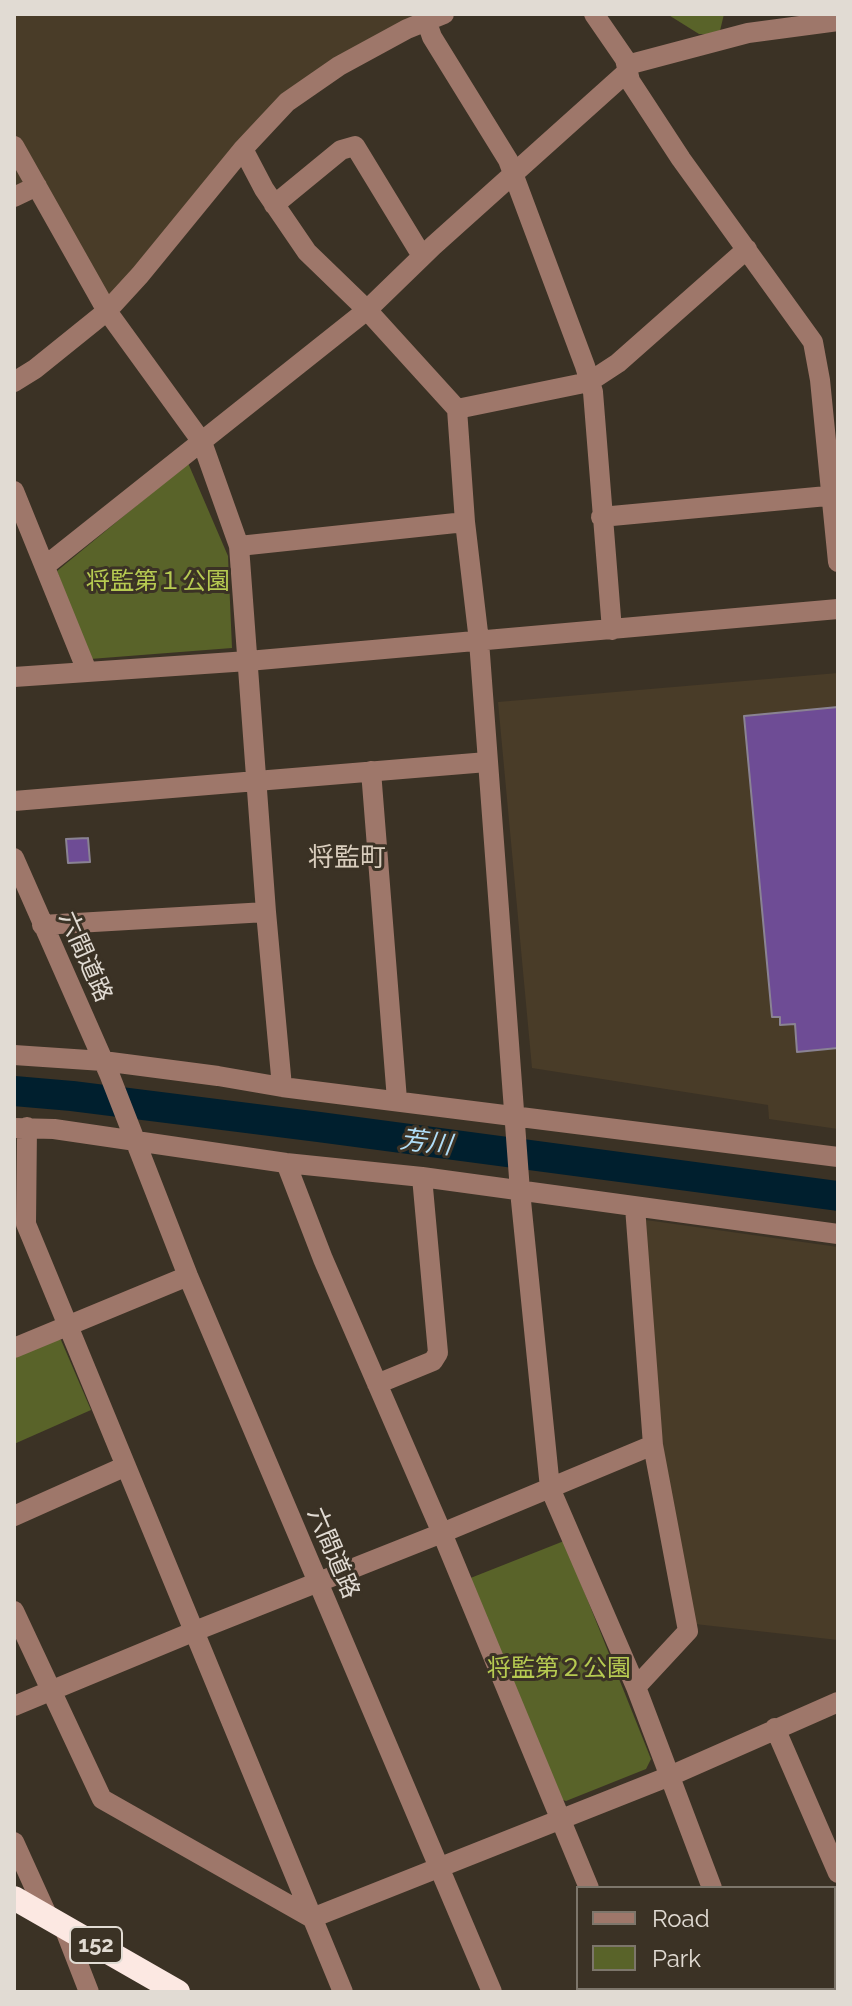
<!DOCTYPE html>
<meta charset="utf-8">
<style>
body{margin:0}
#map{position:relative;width:852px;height:2006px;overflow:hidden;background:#3b3225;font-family:Raleway,sans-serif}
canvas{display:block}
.frame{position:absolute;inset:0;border:16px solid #e1dbd3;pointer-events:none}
.legend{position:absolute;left:576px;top:1886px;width:260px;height:104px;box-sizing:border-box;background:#3b3225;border:2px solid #7d766b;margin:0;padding:10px 14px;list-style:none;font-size:24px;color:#e1dbd3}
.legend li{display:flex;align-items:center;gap:16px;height:40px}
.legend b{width:40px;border:2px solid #7d766b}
</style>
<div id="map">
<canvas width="852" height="2006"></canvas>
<div class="frame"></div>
<ul class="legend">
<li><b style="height:10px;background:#9e776a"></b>Road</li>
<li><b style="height:22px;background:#596329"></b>Park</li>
</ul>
</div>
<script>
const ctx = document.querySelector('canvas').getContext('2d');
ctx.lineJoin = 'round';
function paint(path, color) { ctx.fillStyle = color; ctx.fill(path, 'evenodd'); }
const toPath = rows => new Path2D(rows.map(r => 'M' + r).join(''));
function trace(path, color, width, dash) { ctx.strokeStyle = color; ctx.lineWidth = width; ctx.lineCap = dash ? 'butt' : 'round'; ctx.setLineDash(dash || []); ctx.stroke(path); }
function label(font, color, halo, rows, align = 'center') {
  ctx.font = font + ' Raleway,"Noto Sans JP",sans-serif'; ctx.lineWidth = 6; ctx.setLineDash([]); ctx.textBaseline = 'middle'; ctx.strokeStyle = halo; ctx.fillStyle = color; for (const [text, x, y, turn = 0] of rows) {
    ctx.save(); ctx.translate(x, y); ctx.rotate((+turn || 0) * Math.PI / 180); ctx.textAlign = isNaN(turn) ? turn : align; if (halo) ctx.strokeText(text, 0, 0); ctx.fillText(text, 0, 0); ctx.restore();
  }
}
paint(toPath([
 [14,14,416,14,411,21,313,74,113,298,108,297,36,176,14,187],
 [838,673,838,1129,769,1119,768,1105,532,1068,498,702],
 [646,1220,838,1247,838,1640,695,1624,673,1522,649,1338]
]), '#493c28');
paint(toPath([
 [667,14,724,14,719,35,699,34],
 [188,463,228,556,232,648,90,659,57,571],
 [53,1336,61,1340,91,1410,14,1444,14,1353],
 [564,1541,651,1759,646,1769,566,1801,555,1797,468,1579]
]), '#596329');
trace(toPath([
 [14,1091,72,1096,319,1127,838,1196]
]), '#001f2e', 30);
const building = toPath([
 [838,707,838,1048,797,1052,795,1024,780,1025,780,1017,772,1017,744,716,838,707],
 [88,838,90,862,68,863,66,839,88,838]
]);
paint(building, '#6e4c95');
trace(building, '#8a8393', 2);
trace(toPath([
 [424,14,432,37,508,160,585,366,593,392,612,630],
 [594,14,625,59,630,81,681,159,813,342,820,380,838,562],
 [627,65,748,33,838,21],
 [14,146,107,311,202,442,239,546,266,912,282,1087],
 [243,149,264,189,307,252,367,310,457,409,589,382,618,363,747,249],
 [14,197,37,186],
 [274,205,341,150,355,146,422,256],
 [14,382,35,369,107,311,140,275,243,149,287,102,339,66,407,29,444,14],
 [457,409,465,522,479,641,520,1191,550,1488,636,1687,712,1888],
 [14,491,87,671],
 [601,517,838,495],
 [239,546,465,522],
 [45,566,367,310,433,246,628,71],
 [14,677,248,661,838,609],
 [371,771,397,1100],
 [14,801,487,762],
 [14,858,110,1076,188,1276,492,1992],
 [42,925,266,912],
 [14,1055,103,1061,218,1076,282,1087,838,1157],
 [27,1127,26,1224,343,1992],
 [14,1128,54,1129,286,1163,422,1177,838,1234],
 [286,1163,323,1259,442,1533,589,1888],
 [635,1207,653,1445,688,1631,636,1687],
 [14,1348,188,1276],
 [377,1384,433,1361,438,1353,422,1177],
 [14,1516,126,1466],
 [14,1611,102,1799,312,1918,670,1776,838,1702],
 [14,1706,195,1631,442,1533,653,1445],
 [775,1728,838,1873],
 [14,1842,48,1917],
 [63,1925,89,1992],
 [630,1988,632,1992],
 [749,1988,751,1992]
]), '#9e776a', 20);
trace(toPath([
 [14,1898,178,1992]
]), '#fce8e2', 24);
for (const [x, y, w] of [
 [96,1945,52]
]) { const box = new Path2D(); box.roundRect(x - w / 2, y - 18, w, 36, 6); ctx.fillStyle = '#3b3225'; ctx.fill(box); trace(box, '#e1dbd3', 2); }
label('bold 22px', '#e1dbd3', null, [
 ["152",96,1945]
]);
label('24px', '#b6ca51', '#3b3225', [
 ["将監第１公園",158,582],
 ["将監第２公園",559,1669]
]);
label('24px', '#e1dbd3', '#3b3225', [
 ["六間道路",85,957,66],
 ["六間道路",333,1553,67]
]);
label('26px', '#d9cdbd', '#3b3225', [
 ["将監町",347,858]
]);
label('italic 26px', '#b0ddf7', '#3b3225', [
 ["芳川",426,1143,7]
]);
</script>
